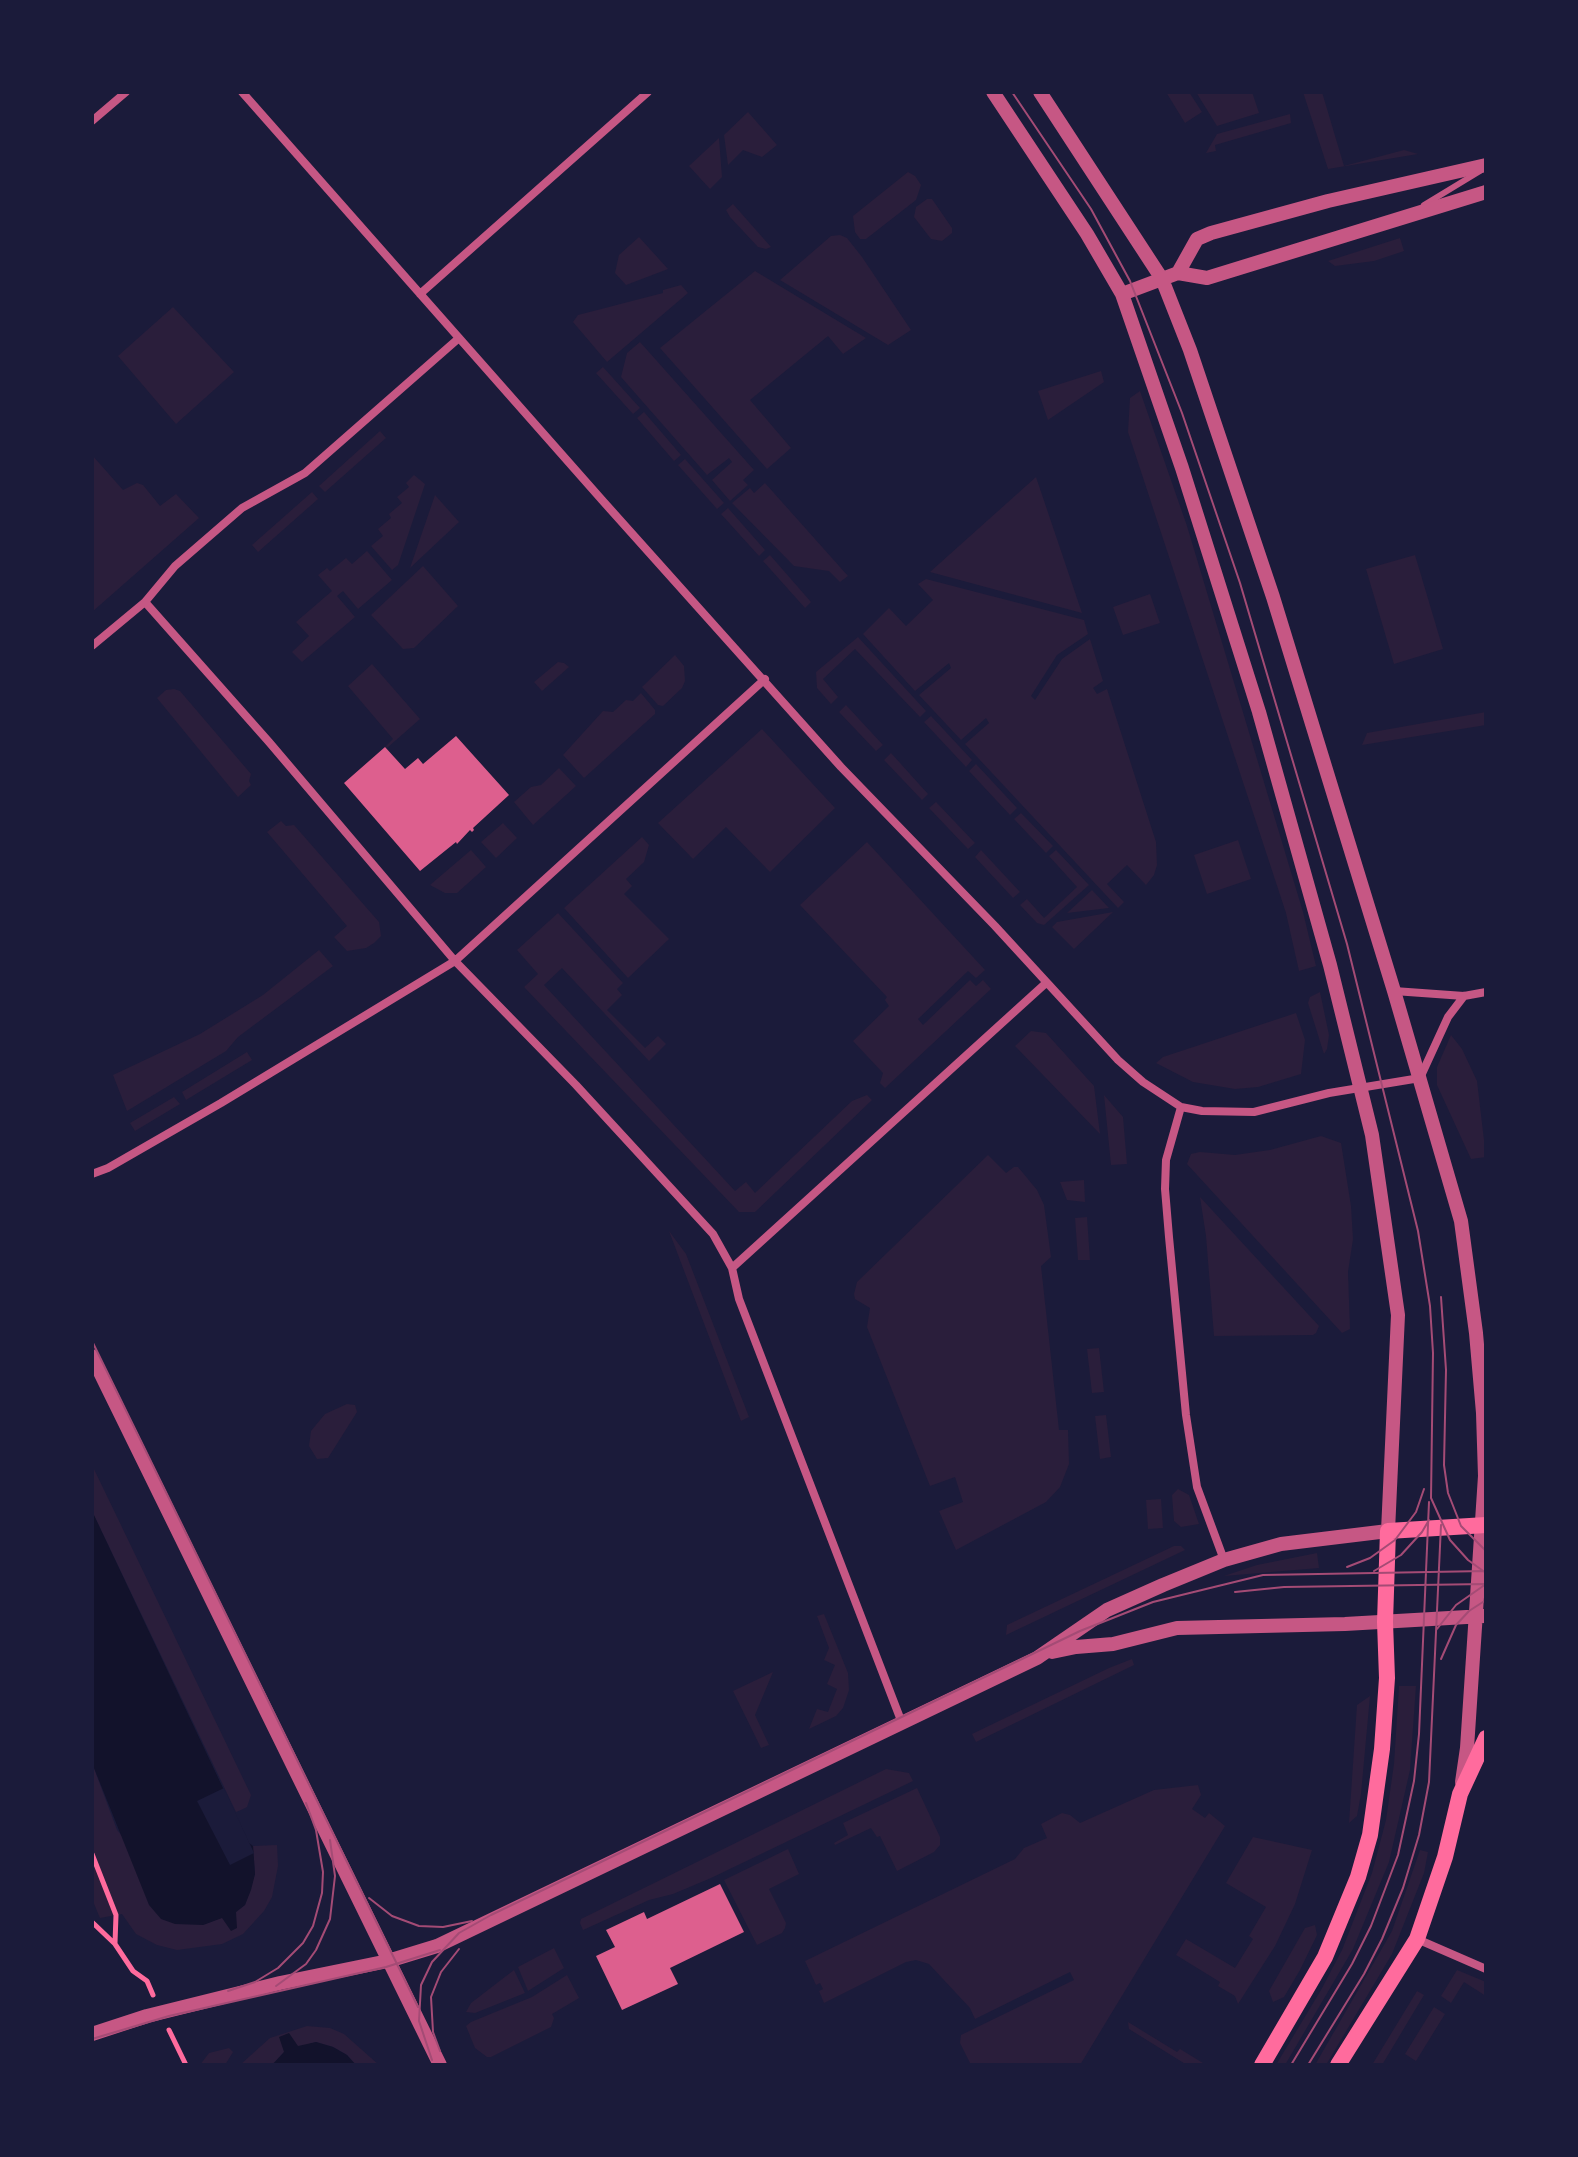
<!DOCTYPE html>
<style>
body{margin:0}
#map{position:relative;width:1578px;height:2157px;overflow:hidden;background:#1b1b3a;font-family:"Noto Serif",serif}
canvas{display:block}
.frame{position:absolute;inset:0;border:94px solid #1b1b3a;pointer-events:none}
</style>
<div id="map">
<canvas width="1578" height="2157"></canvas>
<div class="frame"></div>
</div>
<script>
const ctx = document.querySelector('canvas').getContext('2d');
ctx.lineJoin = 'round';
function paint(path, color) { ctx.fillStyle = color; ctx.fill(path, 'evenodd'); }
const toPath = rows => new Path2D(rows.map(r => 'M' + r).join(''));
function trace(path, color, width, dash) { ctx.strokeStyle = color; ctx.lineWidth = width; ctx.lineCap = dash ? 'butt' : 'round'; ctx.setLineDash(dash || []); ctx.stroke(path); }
paint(toPath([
 [1166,92,1189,92,1202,112,1185,123],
 [1196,92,1252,92,1259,113,1217,126],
 [1303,92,1322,92,1344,166,1404,150,1418,154,1328,169],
 [748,112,777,145,762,157,743,150,728,165,724,135],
 [1290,114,1291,123,1215,145,1216,151,1206,153,1217,134],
 [719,138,722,177,710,189,689,166],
 [908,172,915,176,921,185,916,200,866,239,860,239,855,232,853,216],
 [927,199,932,199,952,228,952,233,942,241,931,239,914,217,916,207],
 [733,204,771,247,766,249,758,247,730,217,726,210],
 [840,235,847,238,862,257,911,330,888,345,780,280,831,236],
 [639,237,668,269,626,285,615,273,619,255],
 [1400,238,1404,251,1374,261,1335,266,1328,261],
 [755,271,866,338,843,354,828,336,750,400,791,448,767,469,660,348],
 [681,285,688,293,607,362,573,322,578,315,663,293,663,290],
 [173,307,234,372,176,424,118,356],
 [640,342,754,470,743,480,748,485,730,501,712,480,732,462,729,458,707,475,621,377,627,353],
 [603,367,640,408,633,414,596,373],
 [1101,371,1104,382,1048,420,1038,391],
 [1140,391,1187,526,1303,912,1316,966,1299,971,1286,913,1128,432,1130,398],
 [644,412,681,455,674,461,637,418],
 [380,431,386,438,325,492,319,486],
 [92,455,123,490,137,483,143,485,160,506,176,494,199,518,92,612],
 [685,459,724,503,717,509,678,465],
 [414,475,425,484,398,565,392,570,371,546,383,536,378,529,391,518,389,514,402,503,397,497,409,487,406,483],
 [1036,477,1082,613,930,572],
 [765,483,848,576,840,582,829,571,794,566,732,503,750,488,754,493],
 [312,492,318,499,258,552,252,545],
 [435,495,459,522,410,568],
 [728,508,765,550,759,556,721,514],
 [367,551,392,580,358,609,343,591,337,596,355,617,302,662,292,652,309,636,296,622,332,591,318,575,327,568,330,571,346,558,352,564],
 [770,555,811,602,805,608,763,561],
 [1415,555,1443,649,1394,664,1366,569],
 [423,566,458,606,414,648,403,649,371,615],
 [926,579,1084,620,1088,634,1057,655,1031,696,1035,700,1062,659,1090,639,1103,681,1093,688,1097,694,1107,689,1156,842,1157,865,1154,875,1146,885,1127,865,1107,884,1124,902,1118,908,965,744,989,723,986,718,961,740,919,695,951,668,949,663,915,691,863,634,889,608,906,626,933,600,918,584],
 [1150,594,1160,623,1123,635,1113,607],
 [858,637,926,711,920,717,855,649,823,679,838,697,831,704,817,688,816,672],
 [675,655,684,666,685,681,682,688,663,706,658,705,642,687],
 [558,662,564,663,569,667,542,691,534,682],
 [372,664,420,719,387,748,385,747,393,739,348,686],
 [174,689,180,691,251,774,249,781,251,785,238,797,157,698,166,690],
 [641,693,655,710,655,714,584,778,563,755,603,711,613,712,626,700,633,701],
 [846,705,883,745,876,751,839,712],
 [1486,712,1486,725,1362,745,1367,733],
 [931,716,972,760,966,767,924,722],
 [762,729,835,808,770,872,726,827,693,859,658,823],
 [891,753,928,794,922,800,884,760],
 [976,764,1017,808,1010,815,969,771],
 [559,768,576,786,533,825,514,802,531,787,541,785],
 [936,802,975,843,968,849,929,808],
 [1021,813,1053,846,1046,853,1014,819],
 [281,821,286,826,294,825,379,922,381,936,374,943,366,948,347,951,334,937,347,926,267,832],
 [503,823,517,838,496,858,481,842],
 [642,837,649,845,644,862,626,879,632,886,624,894,669,939,628,978,564,908],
 [1238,840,1251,879,1207,894,1194,855],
 [867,842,985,970,976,978,968,971,918,1019,923,1025,970,980,976,986,983,980,991,989,885,1088,880,1083,883,1073,853,1041,889,1006,885,1000,887,997,800,905],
 [471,850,486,867,457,893,445,893,430,885],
 [981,850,1020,892,1013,898,975,857],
 [1056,850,1089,885,1044,925,1037,923,1020,905,1027,899,1044,918,1077,887,1049,856],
 [1092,890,1109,908,1067,913],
 [1113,912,1074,949,1052,927,1057,922],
 [558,913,623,983,617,989,622,995,607,1010,645,1048,658,1036,666,1044,649,1061,562,968,544,985,735,1191,746,1182,755,1193,852,1101,867,1095,872,1100,755,1212,739,1212,524,987,538,974,517,950],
 [319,950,333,966,238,1037,226,1051,127,1111,113,1075,200,1034,263,995],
 [1320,992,1329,1035,1327,1049,1324,1054,1308,1003,1310,997],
 [1296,1013,1305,1040,1301,1074,1258,1087,1235,1089,1193,1082,1156,1063,1163,1057],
 [1031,1031,1046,1033,1094,1086,1100,1134,1015,1046],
 [1451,1035,1462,1049,1477,1081,1486,1157,1471,1159,1437,1085,1437,1067],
 [247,1052,252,1060,186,1100,182,1092],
 [1104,1095,1123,1117,1127,1164,1111,1165],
 [174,1097,180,1104,135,1131,130,1123],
 [1321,1136,1341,1143,1351,1206,1353,1239,1348,1272,1350,1329,1342,1333,1187,1164,1191,1154,1200,1152,1235,1155,1270,1150],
 [988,1155,1006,1173,1014,1167,1018,1167,1037,1190,1044,1205,1051,1257,1041,1266,1059,1430,1068,1430,1069,1464,1060,1487,1046,1502,956,1550,939,1511,963,1502,955,1477,930,1486,867,1327,870,1308,855,1299,854,1294,857,1282],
 [1084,1180,1085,1202,1067,1200,1060,1182],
 [1200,1197,1319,1326,1316,1333,1313,1335,1214,1336,1206,1236],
 [1087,1217,1090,1260,1078,1260,1075,1218],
 [669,1231,686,1254,749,1417,741,1421],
 [1099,1348,1104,1392,1092,1393,1087,1349],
 [347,1404,355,1405,357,1412,328,1458,317,1459,309,1446,311,1431,325,1414],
 [1106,1415,1111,1457,1100,1459,1095,1416],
 [92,1465,251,1795,247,1807,241,1810,236,1812,92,1511],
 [1178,1489,1189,1495,1199,1524,1181,1527,1174,1521,1172,1495],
 [1161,1499,1163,1528,1148,1529,1146,1500],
 [1174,1546,1181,1546,1185,1550,1006,1635,1007,1625],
 [1317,1553,1319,1568,1224,1576,1257,1565],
 [824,1614,848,1673,849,1690,843,1708,836,1716,809,1729,817,1709,828,1712,837,1689,827,1684,835,1665,824,1660,829,1648,817,1616],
 [1132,1659,1134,1665,976,1742,972,1734,1109,1668],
 [773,1672,755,1715,769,1745,761,1748,733,1691],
 [1399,1686,1416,1686,1410,1770,1389,1862,1353,1949,1285,2065,1276,2065,1321,1990,1342,1950,1372,1873,1386,1820,1394,1764],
 [1370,1696,1361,1794,1357,1816,1349,1823,1357,1705],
 [92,1763,117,1830,203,1925,236,1912,245,1905,255,1874,253,1846,277,1845,278,1866,272,1897,264,1911,243,1934,222,1944,177,1950,157,1945,136,1934,122,1914,100,1918,92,1899],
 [886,1769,909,1773,913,1781,711,1878,673,1894,649,1900,583,1930,580,1923,581,1919],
 [1198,1785,1201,1795,1192,1809,1205,1818,1209,1813,1225,1826,1080,2065,971,2065,960,2043,961,2035,1074,1980,1070,1972,975,2019,970,2008,929,1964,916,1960,906,1962,824,2003,819,1991,823,1989,820,1983,816,1985,805,1961,1015,1859,1024,1848,1047,1838,1041,1824,1062,1813,1070,1815,1080,1823,1154,1790],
 [917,1788,940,1837,940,1845,934,1852,897,1871,880,1836,877,1837,871,1828,835,1845,834,1843,848,1835,843,1823],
 [1253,1837,1312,1850,1295,1904,1275,1946,1238,2004,1235,1996,1218,1986,1220,1982,1176,1955,1186,1939,1235,1968,1253,1939,1249,1936,1266,1907,1226,1883],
 [788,1849,799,1874,769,1889,786,1923,785,1928,782,1933,757,1945,724,1880],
 [1420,1850,1428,1852,1424,1873,1392,1954,1326,2065,1315,2065,1392,1931],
 [1315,1925,1317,1935,1300,1970,1284,1997,1273,2002,1269,1991,1305,1928],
 [554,1948,564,1968,528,1991,518,1967],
 [514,1970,525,1993,475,2013,466,2012,471,2003],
 [1457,1970,1486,1982,1486,1996,1464,1982,1451,2003,1441,1996],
 [567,1975,579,1998,552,2014,554,2018,551,2027,491,2057,487,2057,475,2048,466,2026,471,2022,532,1997],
 [1417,1991,1424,1995,1382,2065,1372,2065],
 [1434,2007,1445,2014,1416,2061,1405,2054],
 [1128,2022,1177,2052,1180,2049,1203,2063,1187,2065,1129,2029],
 [307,2026,330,2028,344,2034,379,2065,356,2065,347,2055,333,2047,316,2042,284,2052,272,2065,240,2065,270,2038],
 [229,2048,233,2052,225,2065,200,2065,209,2053]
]), '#2a1e3b');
paint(toPath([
 [92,1511,249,1843,253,1846,255,1874,251,1890,245,1905,236,1912,237,1928,231,1931,222,1918,203,1925,175,1924,161,1919,149,1905,92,1763],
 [289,2033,298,2046,316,2042,333,2047,347,2055,356,2065,272,2065,284,2052,279,2037]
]), '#12122b');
paint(toPath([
 [224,1788,254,1853,230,1865,197,1801]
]), '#1b1b3a');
paint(toPath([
 [456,736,509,795,473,828,474,830,472,832,470,830,457,844,456,842,420,871,344,783,385,747,405,769,418,758,423,764],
 [720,1884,744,1932,670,1968,678,1984,622,2010,596,1956,615,1947,606,1930,644,1912,647,1919]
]), '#dd5f8e');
trace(toPath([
 [92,1854,116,1915,115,1943],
 [92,1922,115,1944,133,1971,147,1981,153,1995],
 [169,2030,186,2065]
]), '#ff6b9d', 5);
trace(toPath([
 [1424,205,1480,171]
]), '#c65784', 6);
trace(toPath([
 [242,92,602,500,841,767,995,926,1118,1060,1143,1082,1181,1107,1202,1111,1254,1112,1329,1093,1420,1078,1448,1017,1464,996],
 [92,121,126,92],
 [420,294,648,92],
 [145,602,269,742,455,961,576,1085,713,1234,732,1268,739,1299,902,1723],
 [92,646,145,602,175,566,242,508,305,473,459,338],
 [1394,991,1464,996,1486,992],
 [1181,1107,1166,1160,1165,1189,1169,1237,1186,1415,1197,1487,1224,1560],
 [92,1174,108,1168,221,1103,455,961,765,679],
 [732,1268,1046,983],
 [1417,1939,1486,1969]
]), '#c65784', 8);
trace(toPath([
 [1040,92,1162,279,1190,350,1273,597,1394,991,1461,1221,1476,1333,1483,1413,1485,1476,1467,1748,1462,1782],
 [1178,273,1197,239,1211,233,1328,201,1486,165],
 [1122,294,1178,273,1207,278,1486,192],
 [92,1356,440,2065],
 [1052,1652,1076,1647,1113,1644,1177,1628,1345,1624,1484,1616],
 [92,2034,147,2016,280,1983,388,1961,437,1946,1037,1658,1107,1610,1163,1585,1224,1560,1281,1544,1388,1531,1398,1315,1372,1135,1330,965,1259,712,1182,468,1122,294,1087,234,993,92]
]), '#c65784', 14);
trace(toPath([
 [1262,2065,1325,1957,1358,1877,1370,1835,1382,1749,1387,1678,1385,1622,1388,1531,1486,1525],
 [1338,2065,1417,1939,1445,1857,1460,1794,1486,1738]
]), '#ff6b9d', 16);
trace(toPath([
 [1012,92,1091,209,1130,281,1182,413,1240,583,1347,944,1418,1231,1430,1306,1433,1353,1431,1498,1450,1540,1468,1560,1486,1573],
 [1441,1297,1446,1370,1444,1465,1448,1493,1461,1526,1486,1551],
 [92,1341,418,2007],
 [1347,1567,1370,1558,1395,1540,1416,1512,1424,1489],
 [1374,1571,1401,1555,1422,1532,1429,1520],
 [1235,1592,1284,1587,1486,1584],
 [1437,1629,1456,1605,1486,1584],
 [1441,1659,1456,1625,1469,1611,1486,1600],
 [369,1898,392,1916,419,1926,443,1927,472,1921],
 [276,1986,306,1964,316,1950,330,1919,335,1876,330,1840],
 [228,1991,255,1982,278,1968,303,1943,313,1926,322,1893,323,1872,316,1830,306,1803],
 [92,2039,169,2016,386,1967,440,1950],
 [440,2051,433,2032,431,1997,441,1972,459,1949],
 [432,2060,419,2021,421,1985,432,1962,459,1933,491,1915,1080,1631,1153,1602,1263,1575,1485,1571],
 [1291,2065,1352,1964,1371,1926,1398,1855,1414,1781,1419,1734,1429,1502],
 [1308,2065,1364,1974,1382,1939,1403,1888,1419,1835,1429,1782,1441,1525]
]), '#a44b75', 2);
</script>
